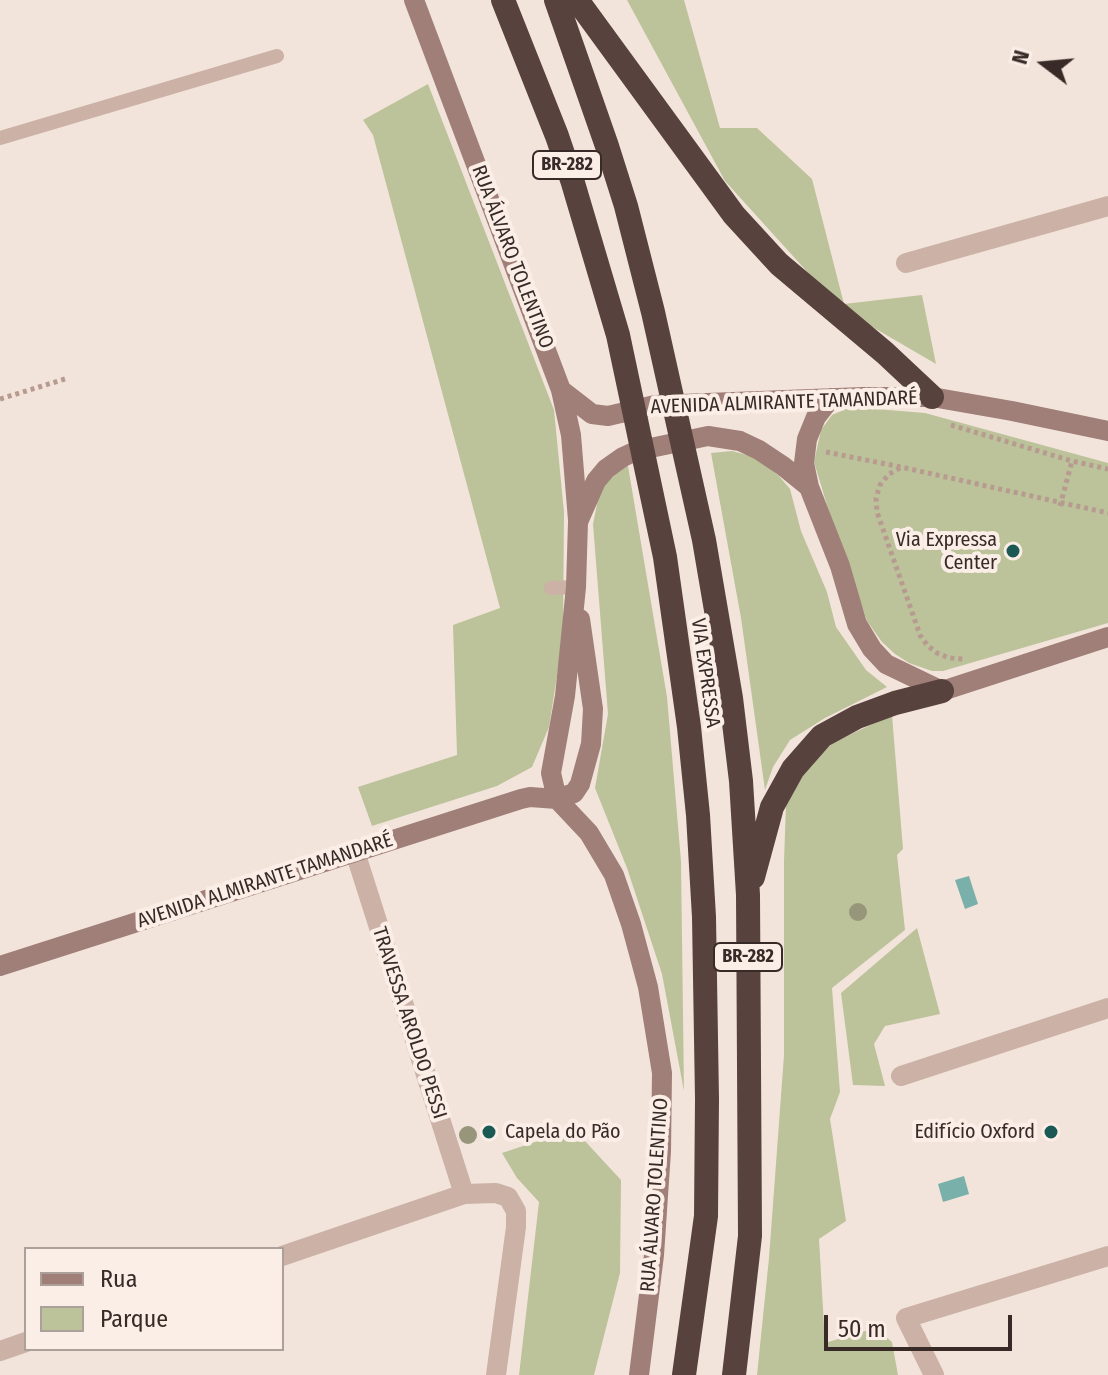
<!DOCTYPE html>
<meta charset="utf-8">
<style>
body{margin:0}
#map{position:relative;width:1108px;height:1375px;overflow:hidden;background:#f3e4db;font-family:"Fira Sans Condensed",sans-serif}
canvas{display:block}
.legend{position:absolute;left:24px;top:1247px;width:260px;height:104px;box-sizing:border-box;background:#faeee7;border:2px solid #aca09a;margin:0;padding:10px 14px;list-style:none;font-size:24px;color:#372a27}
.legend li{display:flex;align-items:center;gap:16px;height:40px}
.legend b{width:40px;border:2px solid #aca09a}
.north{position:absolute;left:1004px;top:24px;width:80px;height:80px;-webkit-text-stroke:6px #faeee7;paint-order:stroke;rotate:286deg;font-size:22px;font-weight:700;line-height:32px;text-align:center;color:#372a27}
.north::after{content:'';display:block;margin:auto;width:28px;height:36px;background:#372a27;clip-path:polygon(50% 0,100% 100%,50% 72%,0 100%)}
.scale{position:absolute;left:824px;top:1315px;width:188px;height:36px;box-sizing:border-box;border:4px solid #372a27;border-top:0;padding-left:10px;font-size:24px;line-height:28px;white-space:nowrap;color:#372a27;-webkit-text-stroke:6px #faeee7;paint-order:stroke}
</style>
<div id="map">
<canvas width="1108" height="1375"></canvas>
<ul class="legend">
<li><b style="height:10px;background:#9f7f77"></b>Rua</li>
<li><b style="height:22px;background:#bcc29a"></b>Parque</li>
</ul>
<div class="north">N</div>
<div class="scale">50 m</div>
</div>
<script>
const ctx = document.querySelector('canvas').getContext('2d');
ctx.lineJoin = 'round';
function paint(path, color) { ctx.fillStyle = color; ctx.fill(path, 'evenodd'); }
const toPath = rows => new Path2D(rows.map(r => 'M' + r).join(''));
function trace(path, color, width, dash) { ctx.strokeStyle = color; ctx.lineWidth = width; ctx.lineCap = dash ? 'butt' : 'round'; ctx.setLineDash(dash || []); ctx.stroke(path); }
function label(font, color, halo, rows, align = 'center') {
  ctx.font = font + ' "Fira Sans Condensed",sans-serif'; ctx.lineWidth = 8; ctx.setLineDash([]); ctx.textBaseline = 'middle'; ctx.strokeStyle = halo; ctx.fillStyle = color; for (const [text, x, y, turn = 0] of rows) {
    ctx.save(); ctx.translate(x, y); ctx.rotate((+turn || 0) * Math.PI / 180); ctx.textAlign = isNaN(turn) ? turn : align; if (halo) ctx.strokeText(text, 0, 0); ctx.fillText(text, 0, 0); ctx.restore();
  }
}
paint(toPath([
 [627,0,684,0,720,128,757,128,812,179,844,304,922,295,936,364,840,308,725,181],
 [428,84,554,410,564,512,563,637,549,727,532,767,497,786,372,826,358,787,457,755,453,625,500,608,373,135,363,120],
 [851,407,925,413,1108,463,1108,623,943,671,932,671,909,663,895,654,882,642,867,621,827,505,814,462,821,430,832,415],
 [732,451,758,458,779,476,790,489,801,531,827,592,836,627,866,670,887,687,825,718,790,740,773,767,765,790,741,618,711,453],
 [628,466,667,697,681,861,684,1091,662,974,627,868,595,788,608,714,593,524,599,494,610,478],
 [892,715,903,849,897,855,905,930,832,988,840,1092,830,1119,846,1221,819,1239,825,1343,865,1331,880,1332,892,1342,898,1375,757,1375,769,1258,784,1055,784,861,786,805,809,762,836,741],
 [917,928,940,1014,885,1026,874,1044,885,1086,853,1085,841,993],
 [550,1137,584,1140,621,1180,620,1273,594,1375,519,1375,539,1202,517,1178,502,1153]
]), '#bcc29a');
paint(toPath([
 [969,876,978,904,965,909,955,880],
 [964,1176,969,1194,943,1202,938,1184]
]), '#79b1aa');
trace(toPath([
 [0,399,65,379],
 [951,425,1072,461,1108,469],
 [826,452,901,467,1108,513],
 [900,468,889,474,880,485,876,498,877,512,920,635,927,645,937,653,949,658,963,659],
 [1060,506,1072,461]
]), '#b79b90', 5, [4, 4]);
trace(toPath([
 [0,138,277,56],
 [551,588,576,587]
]), '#cbb1a6', 14);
trace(toPath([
 [906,263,1108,206],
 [355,852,464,1194],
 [901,1076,1108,1008],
 [282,1256,464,1194,496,1193,508,1197,516,1211,516,1227,496,1375],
 [0,1351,26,1342],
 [934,1375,906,1318,1108,1256]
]), '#cbb1a6', 20);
trace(toPath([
 [414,0,561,390,571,435,578,520],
 [561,390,592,414,608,416,655,405,863,397,932,397,1012,411,1108,431],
 [809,487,804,463,807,439,816,417,831,398],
 [0,966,521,799,530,797,557,799,574,793,580,784,591,744,593,709,580,619],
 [639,1375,654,1255,661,1151,662,1073,648,987,631,924,614,875,589,833,557,799,551,773,565,696,576,587,578,522,596,481,606,469,623,457,636,451,708,436,740,441,759,450,783,466,809,487,840,566,857,624,872,649,886,664,942,691,1108,637]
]), '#9f7f77', 20);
trace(toPath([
 [503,0,557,136,573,183,618,335,665,557,689,727,698,815,704,917,707,1099,706,1216,684,1375],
 [556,0,607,146,626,206,653,312,704,540,731,698,741,781,748,895,750,1236,734,1375],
 [577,0,734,215,779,264,885,353,932,397],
 [753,877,772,807,793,769,822,736,857,717,895,703,942,691]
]), '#58423e', 24);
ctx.fillStyle = '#98967a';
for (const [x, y] of [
 [858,912],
 [468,1135]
]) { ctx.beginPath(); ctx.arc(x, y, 9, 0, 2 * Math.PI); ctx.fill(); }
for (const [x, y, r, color] of [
 [1013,551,8,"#1b5a54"],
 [489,1132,8,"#1b5a54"],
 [1051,1132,8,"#1b5a54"]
]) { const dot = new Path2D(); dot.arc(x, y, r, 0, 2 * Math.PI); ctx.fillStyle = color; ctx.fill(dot); trace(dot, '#faeee7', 3); }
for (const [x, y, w] of [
 [567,165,68],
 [748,957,68]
]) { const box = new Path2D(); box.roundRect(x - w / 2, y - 14, w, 28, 6); ctx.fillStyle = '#faeee7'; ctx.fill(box); trace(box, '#372a27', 2); }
label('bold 18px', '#372a27', null, [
 ["BR-282",567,165],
 ["BR-282",748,957]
]);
label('20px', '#372a27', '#faeee7', [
 ["RUA ÁLVARO TOLENTINO",512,257,69],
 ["AVENIDA ALMIRANTE TAMANDARÉ",784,403,-2],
 ["VIA EXPRESSA",705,673,82],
 ["AVENIDA ALMIRANTE TAMANDARÉ",265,881,-18],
 ["TRAVESSA AROLDO PESSI",409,1023,72],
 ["RUA ÁLVARO TOLENTINO",655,1195,-86]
]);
label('20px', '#372a27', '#faeee7', [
 ["Via Expressa",997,540],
 ["Center",997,563],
 ["Capela do Pão",505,1132,"left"],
 ["Edifício Oxford",1035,1132]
], 'right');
</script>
